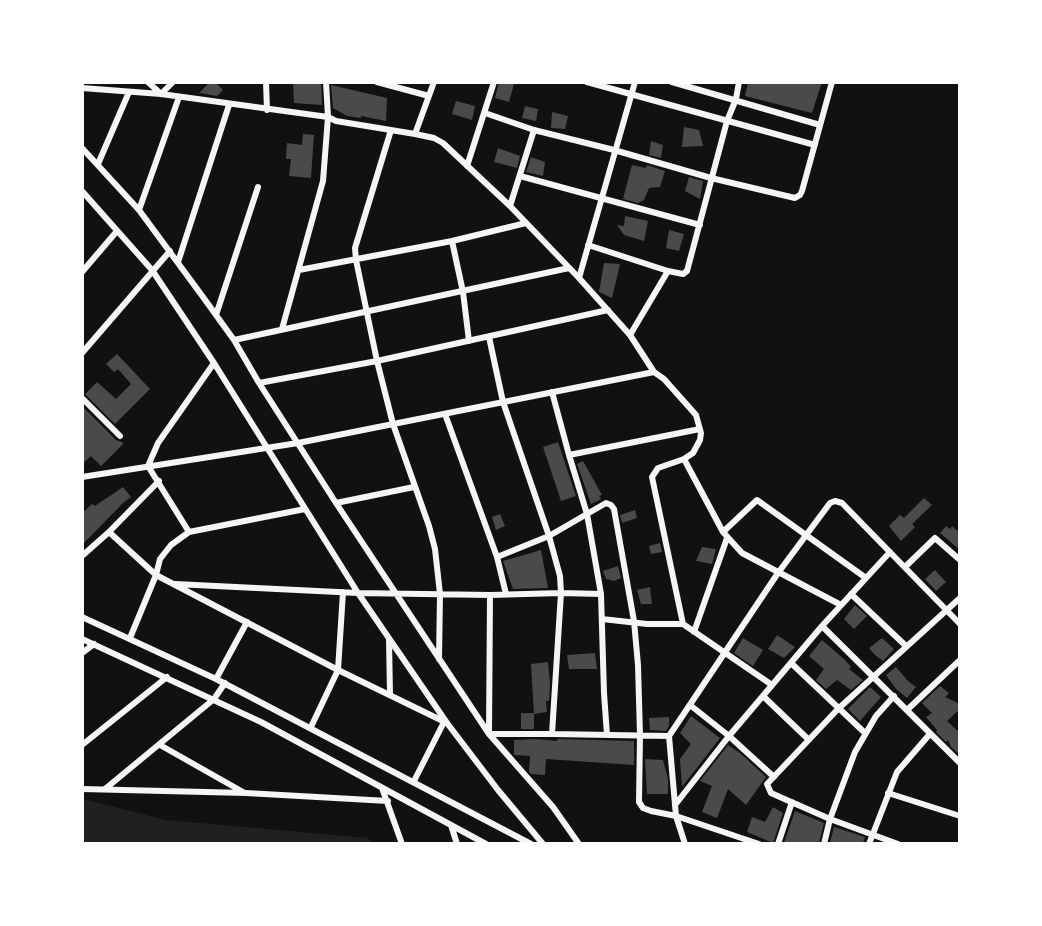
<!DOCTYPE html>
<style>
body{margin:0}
#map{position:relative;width:1042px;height:926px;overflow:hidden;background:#111;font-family:Inter,sans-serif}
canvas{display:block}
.frame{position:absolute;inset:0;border:84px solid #fff;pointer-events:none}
</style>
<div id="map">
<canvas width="1042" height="926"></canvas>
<div class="frame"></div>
</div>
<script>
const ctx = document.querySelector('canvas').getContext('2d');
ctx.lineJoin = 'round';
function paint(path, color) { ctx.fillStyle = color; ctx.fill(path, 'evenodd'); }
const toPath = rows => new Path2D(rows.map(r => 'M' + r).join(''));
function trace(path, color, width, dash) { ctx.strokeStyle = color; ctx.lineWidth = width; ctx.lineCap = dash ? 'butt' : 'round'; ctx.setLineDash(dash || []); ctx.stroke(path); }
paint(toPath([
 [83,799,166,820,368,838,372,843,83,843]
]), '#202020');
paint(toPath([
 [210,82,215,82,223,90,217,96,199,93],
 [293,82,321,82,322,105,294,103],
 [499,82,514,84,509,102,495,98],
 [748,82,822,82,812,113,745,96],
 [331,85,387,98,386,121,361,116,361,118,347,116,333,108],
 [456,101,475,106,472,120,452,114],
 [525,106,538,109,536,121,522,118],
 [552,112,568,116,565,129,551,128],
 [684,127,699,130,703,146,682,147],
 [303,134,314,135,311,178,289,176,291,159,286,159,287,143,302,145],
 [651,141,663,145,661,158,649,155],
 [498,148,520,156,517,168,494,162],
 [531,157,545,162,543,176,526,172],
 [632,165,646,168,647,165,665,171,660,187,649,188,644,200,638,203,623,199],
 [689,177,703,181,700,199,685,191],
 [625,216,648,221,644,241,624,235,617,225,624,226],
 [669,230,684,234,679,251,666,248],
 [604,263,620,264,612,298,599,292],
 [117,354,150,389,115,424,85,394,97,382,116,399,131,384,118,369,114,372,106,364],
 [82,406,116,440,124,443,101,466,91,456,82,464],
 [558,442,576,496,561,501,543,447],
 [583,461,602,495,599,496,601,499,591,504,577,464],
 [123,487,131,497,123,503,82,545,82,513,92,504,95,506],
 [924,498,932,505,912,524,915,527,901,541,889,526,900,515,904,518],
 [635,510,637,518,622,523,620,515],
 [500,514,505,526,496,530,492,517],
 [946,526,950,529,952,526,960,533,960,550,940,533],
 [660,543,662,552,651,554,649,546],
 [702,547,716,549,712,564,696,561],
 [541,550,548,588,513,589,503,561],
 [618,566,621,578,614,581,606,579,603,571],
 [935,570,946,582,936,591,925,579],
 [650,587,652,604,641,604,637,590],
 [855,605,867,616,854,629,844,619],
 [777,635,795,647,784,658,768,649],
 [743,638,763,650,753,666,734,653],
 [882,638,894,649,883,661,875,655,869,648],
 [822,640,845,660,851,667,849,669,863,680,851,690,837,680,826,689,816,680,824,669,809,656],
 [595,653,597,669,569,669,567,655],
 [548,662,550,684,549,701,546,701,547,712,534,714,531,664],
 [896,667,908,681,916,687,907,698,896,689,886,675],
 [940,686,949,693,945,697,960,704,960,709,947,721,960,733,960,755,951,747,948,740,946,742,936,732,937,730,926,717,932,713,922,703],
 [870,687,881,697,860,721,848,709],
 [521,713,534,713,534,729,521,729],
 [691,716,720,738,682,787,680,759,691,744,680,733],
 [669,717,669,726,666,731,650,730,649,718],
 [535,739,557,741,557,739,634,741,634,765,546,759,545,775,531,774,529,772,530,756,514,755,514,740],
 [728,745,741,754,766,777,746,805,728,789,717,818,702,812,712,786,700,781],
 [645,759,663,760,668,779,668,794,647,794],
 [773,807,783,813,773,843,747,832,752,817,765,822],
 [795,811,824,823,819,843,784,843],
 [834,827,865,837,863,843,830,843]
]), '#4a4a4a');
trace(toPath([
 [148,82,161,94,173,82],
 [266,82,267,110],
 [377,82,429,96],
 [587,82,815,145],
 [672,82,820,125],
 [82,88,161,94,328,117,336,121,415,134,434,138,443,143,510,206,579,278,630,335,654,372,664,379,696,415,701,433,700,440,693,453,684,459,658,468,652,477,683,624,772,685],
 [485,113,534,130,614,150,711,178,795,198,800,195,802,191,832,82],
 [391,130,355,248,356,260,377,361,393,424,429,526,435,549,440,594,439,659],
 [415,134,434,82],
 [82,148,139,210,203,297,234,340,259,383,336,503,489,734,553,807,579,844],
 [98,164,129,92],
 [467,166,494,82],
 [520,176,700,225],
 [82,191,152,270,214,363,358,593,447,723,498,790,543,844],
 [510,206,534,130],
 [139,210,179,97],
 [452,241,463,292,469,341],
 [588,245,668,271,683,274,687,271,727,121,736,99,739,82],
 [178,262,229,105],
 [299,270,452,241,526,223],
 [82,272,117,231],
 [579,278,635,82],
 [216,315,258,187],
 [282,329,323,181,328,117,326,82],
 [630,335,668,271],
 [489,337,503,402,549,536,560,576,561,593,552,734,489,734,490,595],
 [234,340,569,268],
 [82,353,170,251],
 [259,383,377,361,608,310],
 [552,392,569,455,587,514,601,594,604,693,607,735],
 [82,398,120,436],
 [445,414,497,557,506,594],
 [569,455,700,429],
 [684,459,723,532,742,553,841,605],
 [82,477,298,443,654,372],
 [336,503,414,487],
 [109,532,156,575,338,670,447,723],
 [189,532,148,466,158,443,214,363],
 [723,532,757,500,866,578],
 [82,556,109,532,159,481],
 [497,557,549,536,606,503,611,505,614,509,634,621,638,665,640,735,639,802,643,808,651,811,676,816,759,844],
 [905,567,935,538,960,560],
 [175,584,358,593,490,595,561,593,601,594],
 [851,594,906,646],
 [82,617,216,679,531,844],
 [602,619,647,624,683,624],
 [822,626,960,763],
 [694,632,727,538],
 [130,638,156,575,160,559,171,545,189,532,305,509],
 [82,639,261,722,486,844],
 [389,639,390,695],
 [82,653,94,644],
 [791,663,865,733],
 [216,679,247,622],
 [763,696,809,740],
 [690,705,729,736,774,777],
 [907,710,960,660],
 [311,727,338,670,343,592],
 [552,734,669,736],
 [82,745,167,677],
 [160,745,243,792],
 [414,781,444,722],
 [382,788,402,844],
 [82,789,246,793,388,801],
 [105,789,214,699,225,683],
 [888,793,960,816],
 [675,805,729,736,822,626,890,552],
 [451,825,457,844],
 [685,844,676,816,669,736,778,573,830,503,835,501,842,503,960,624],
 [778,844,792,802],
 [824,844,830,819,855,752,876,716,894,696],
 [869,844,897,772,929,735],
 [898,844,830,819,789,801,771,793,767,784,838,709,960,598]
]), '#f5f5f5', 6);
</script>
